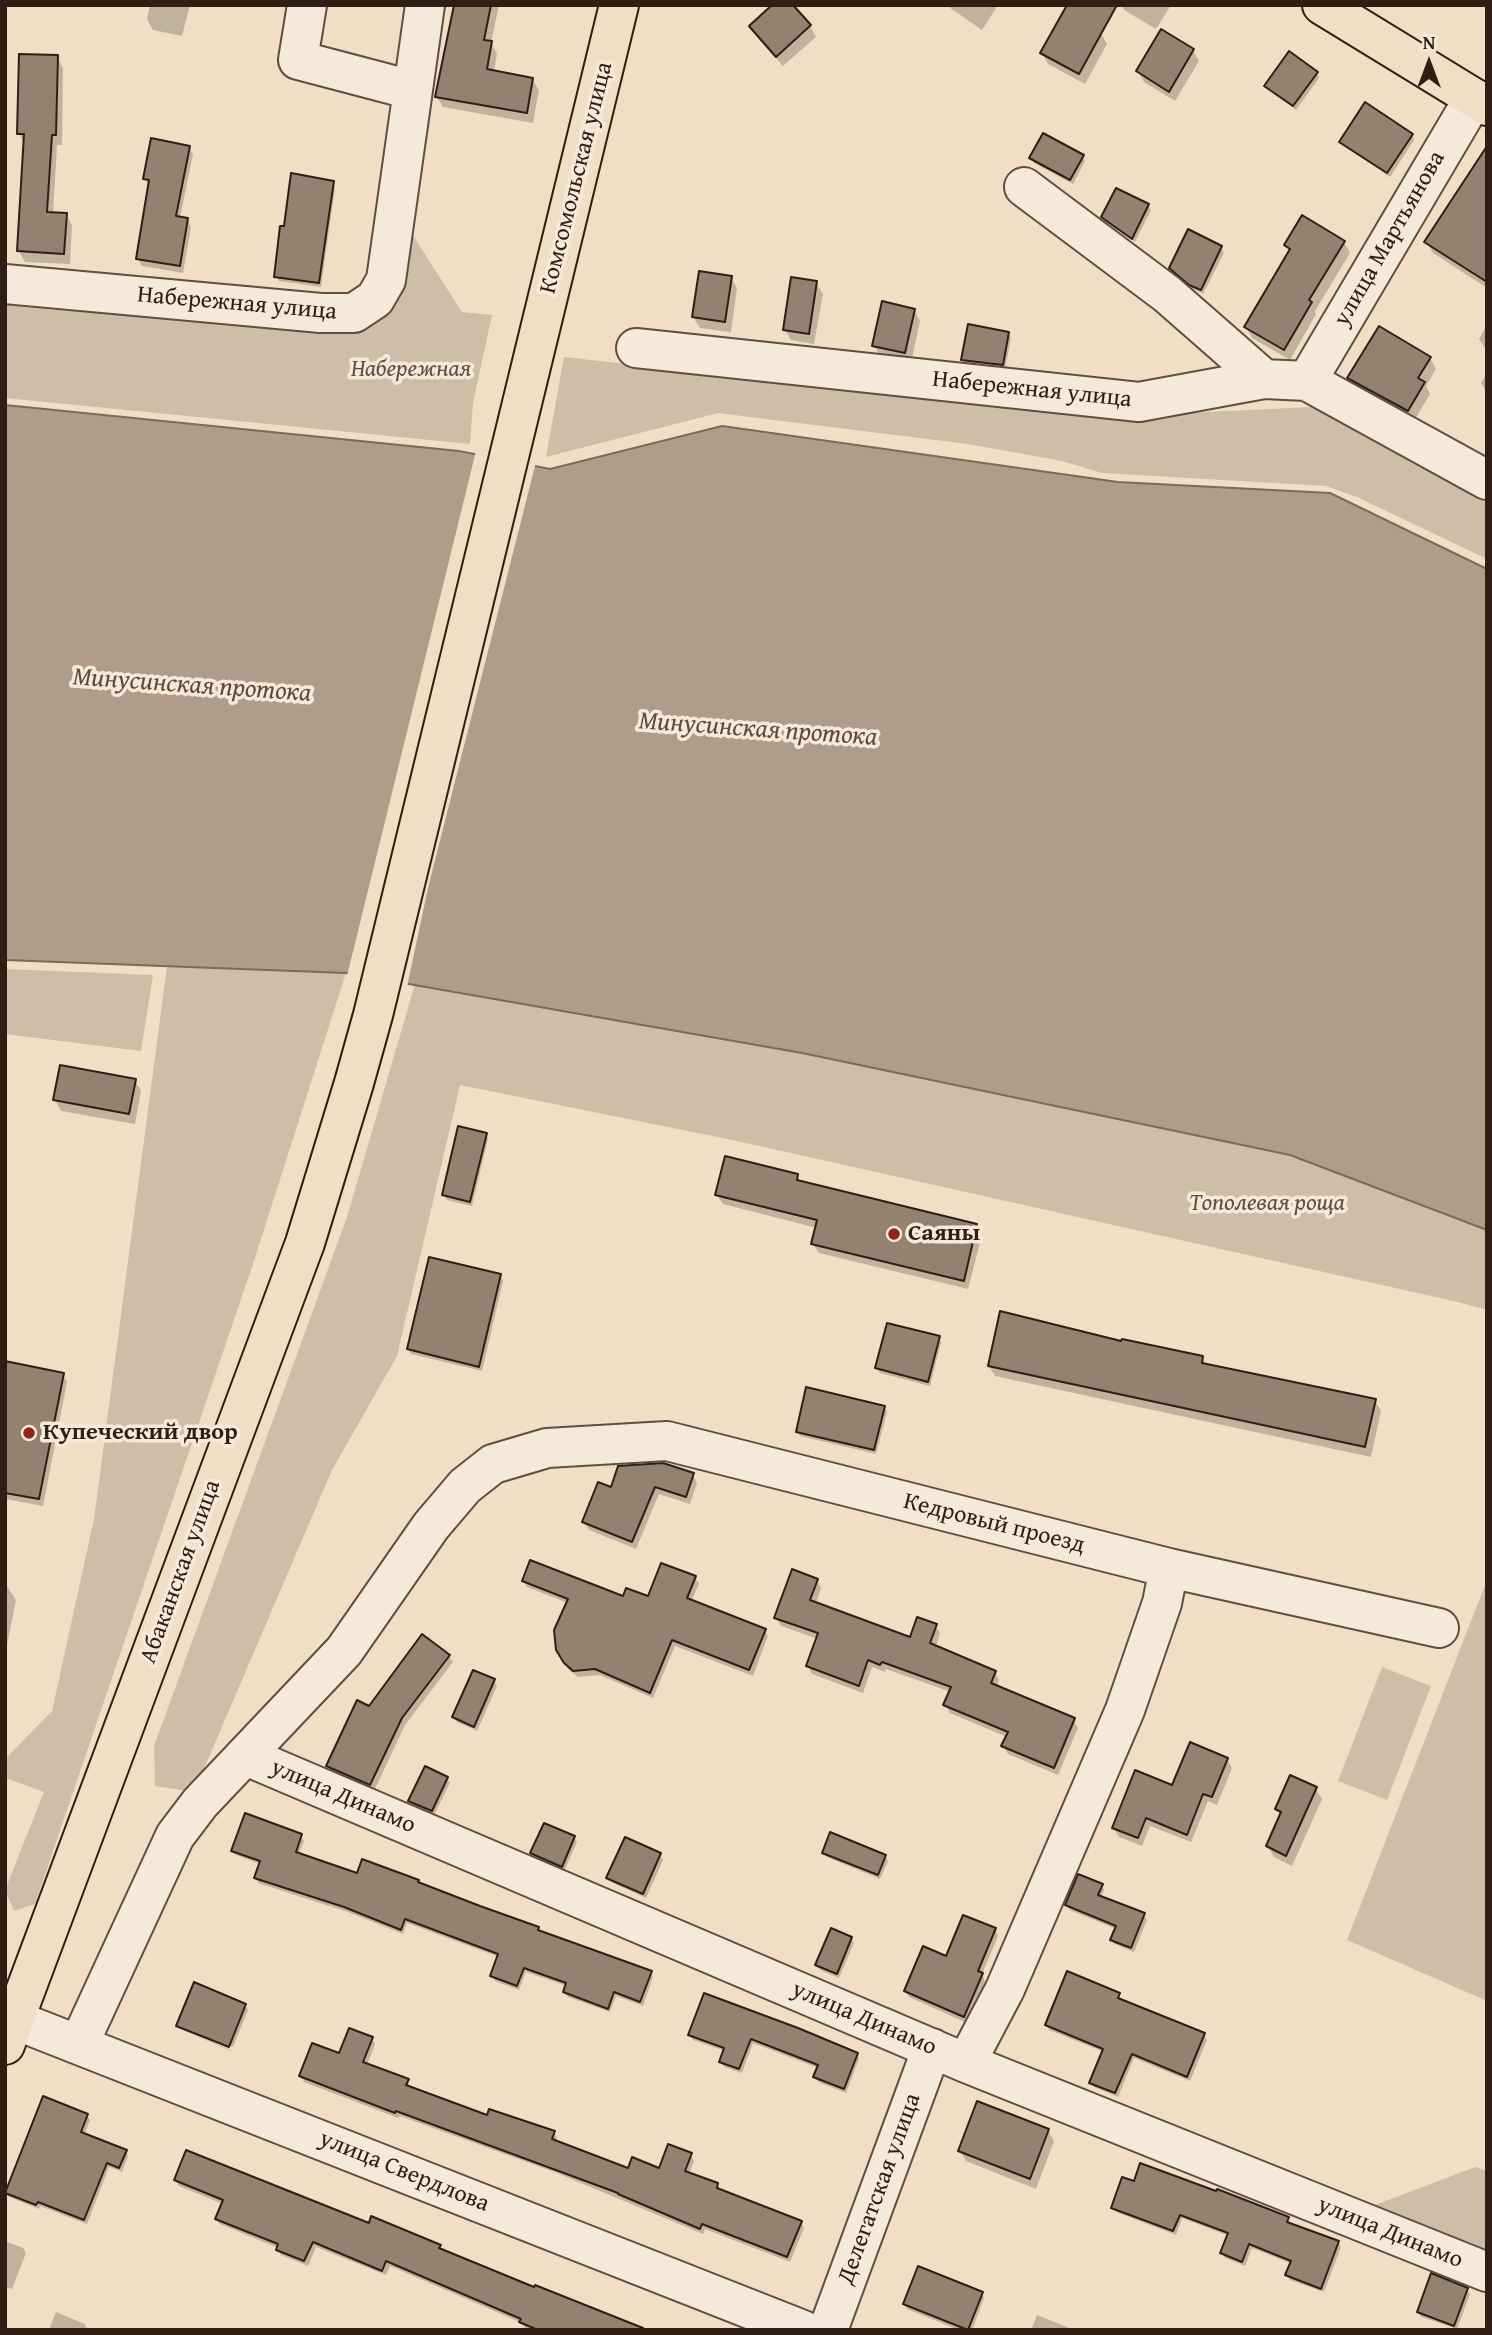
<!DOCTYPE html>
<meta charset="utf-8">
<style>
body{margin:0}
#map{position:relative;width:1492px;height:2335px;overflow:hidden;background:#f0dfc5;font-family:"Gentium Book Plus",serif}
canvas{display:block}
.frame{position:absolute;inset:0;border:7px solid #301e14;pointer-events:none}
.north{position:absolute;left:1394px;top:28px;width:70px;height:70px;-webkit-text-stroke:5px #f5ead9;paint-order:stroke;rotate:0deg;font-size:19px;font-weight:700;line-height:28px;text-align:center;color:#301e14}
.north::after{content:'';display:block;margin:auto;width:24px;height:32px;background:#301e14;clip-path:polygon(50% 0,100% 100%,50% 72%,0 100%)}
</style>
<div id="map">
<canvas width="1492" height="2335"></canvas>
<div class="frame"></div>
<div class="north">N</div>
</div>
<script>
const ctx = document.querySelector('canvas').getContext('2d');
ctx.lineJoin = 'round';
function paint(path, color) { ctx.fillStyle = color; ctx.fill(path, 'evenodd'); }
const toPath = rows => new Path2D(rows.map(r => 'M' + r).join(''));
function trace(path, color, width, dash) { ctx.strokeStyle = color; ctx.lineWidth = width; ctx.lineCap = dash ? 'butt' : 'round'; ctx.setLineDash(dash || []); ctx.stroke(path); }
function label(font, color, halo, rows, align = 'center') {
  ctx.font = font + ' "Gentium Book Plus",serif'; ctx.lineWidth = 7; ctx.setLineDash([]); ctx.textBaseline = 'middle'; ctx.strokeStyle = halo; ctx.fillStyle = color; for (const [text, x, y, turn = 0] of rows) {
    ctx.save(); ctx.translate(x, y); ctx.rotate((+turn || 0) * Math.PI / 180); ctx.textAlign = isNaN(turn) ? turn : align; if (halo) ctx.strokeText(text, 0, 0); ctx.fillText(text, 0, 0); ctx.restore();
  }
}
paint(toPath([
 [407,226,462,312,492,315,473,403,470,444,5,398,5,304,31,308,304,328,359,324],
 [564,357,1100,417,1312,407,1487,493,1487,559,1357,497,1326,486,1102,473,1062,461,968,444,718,413,546,457],
 [167,966,346,973,253,1264,35,1904,14,1911,5,1890,44,1792,5,1778,5,1759,52,1711,94,1519],
 [5,969,153,975,141,1051,5,1034],
 [415,984,802,1053,1290,1155,1487,1230,1487,1310,1458,1302,737,1141,460,1085,397,1356,332,1470,194,1792,155,1786,154,1746,347,1217],
 [1487,1580,1487,2001,1347,1940],
 [1382,1667,1431,1686,1387,1800,1338,1781],
 [1475,2167,1487,2171,1487,2252,1370,2207]
]), '#cfbea7');
const water = toPath([
 [5,405,459,451,550,469,722,426,1118,482,1330,493,1487,569,1487,1230,1290,1155,802,1053,346,973,5,960,5,405]
]);
paint(water, '#af9d89');
trace(water, '#7c6a5a', 2);
paint(toPath([
 [476,451,536,462,428,888,407,987,347,976]
]), '#f0dfc5');
paint(toPath([
 [150,5,190,5,182,36,153,30,147,19],
 [455,5,499,5,491,43,497,54,494,72,532,79,539,90,533,123,443,107,437,97],
 [791,5,810,26,816,37,783,66,757,37,751,27],
 [946,5,998,5,982,30],
 [1122,5,1171,5,1156,29,1124,10],
 [1162,31,1193,51,1199,61,1175,101,1144,82,1138,71],
 [1101,33,1107,44,1085,84,1048,64,1042,53],
 [57,57,63,68,62,145,57,145,53,214,66,215,72,225,70,264,25,262,19,251,25,145,19,134],
 [1317,73,1319,78,1296,110,1269,90,1266,86],
 [1412,135,1414,140,1390,177,1344,146,1341,142],
 [188,147,193,154,180,218,187,219,191,227,183,273,142,266,138,259,150,187,145,179],
 [1082,156,1085,161,1073,184,1034,163,1031,158],
 [1487,173,1487,288,1433,253,1427,242],
 [333,183,335,188,321,287,279,281,276,276],
 [1148,206,1151,210,1135,242,1106,222,1103,217],
 [1344,242,1350,253,1315,311,1316,314,1290,360,1252,338,1246,327,1290,252,1286,245],
 [1221,248,1224,253,1203,294,1194,289,1174,273,1171,268],
 [731,278,737,288,731,332,700,328,693,317],
 [816,283,823,294,814,344,791,340,785,330],
 [914,310,920,321,911,363,880,356,874,345],
 [1487,325,1487,351,1479,339],
 [1008,333,1011,338,1005,369,965,364,963,360],
 [1430,358,1436,369,1426,386,1430,394,1414,421,1355,389,1349,378],
 [1487,373,1487,393,1481,383],
 [135,1081,141,1091,135,1124,61,1111,55,1100],
 [485,1134,488,1139,472,1206,447,1200,444,1195],
 [797,1176,801,1183,976,1225,982,1235,968,1289,819,1253,813,1244,817,1228,723,1204,717,1195],
 [500,1276,503,1281,482,1371,411,1354,408,1349],
 [939,1338,941,1342,930,1386,880,1373,877,1368],
 [1123,1343,1202,1358,1207,1366,1375,1401,1381,1411,1371,1457,995,1376,989,1366],
 [5,1363,63,1375,67,1382,43,1506,5,1499],
 [884,1407,887,1412,876,1454,800,1436,797,1431],
 [693,1475,697,1483,690,1504,659,1494,636,1549,589,1530,584,1522,612,1489],
 [695,1578,699,1584,691,1602,764,1630,768,1636,753,1676,675,1646,653,1698,600,1675,578,1677,569,1670,558,1649,568,1603,527,1587,524,1581,624,1598,648,1599],
 [817,1580,821,1588,816,1604,911,1639,935,1625,940,1633,936,1647,995,1672,999,1680,997,1686,1073,1720,1078,1728,1058,1775,1008,1754,1003,1746,1007,1737,950,1713,945,1705,951,1692,886,1669,885,1672,872,1667,863,1693,812,1674,808,1665,818,1639,781,1626,776,1618],
 [5,1583,16,1600,6,1650,5,1650],
 [449,1656,453,1662,405,1725,374,1791,332,1773,328,1766,369,1708],
 [494,1681,497,1686,477,1731,457,1722,454,1717],
 [1227,1759,1232,1768,1217,1805,1208,1801,1191,1842,1150,1826,1142,1846,1119,1837,1114,1828,1173,1787],
 [447,1778,450,1783,434,1815,412,1806,409,1801],
 [1316,1789,1322,1799,1292,1866,1274,1857,1268,1846,1281,1816,1277,1809],
 [301,1836,304,1841,298,1855,358,1876,418,1881,420,1884,538,1928,540,1933,650,1972,653,1977,643,2006,616,1996,610,2012,568,1997,565,1992,567,1986,526,1972,519,1990,495,1981,492,1976,499,1957,407,1923,403,1934,348,1912,258,1883,256,1878,260,1864,236,1855,233,1851],
 [574,1837,577,1842,564,1871,535,1858,532,1853],
 [824,1852,885,1856,888,1861,880,1879,827,1857],
 [660,1855,663,1860,646,1898,611,1882,608,1878],
 [1102,1886,1104,1890,1101,1898,1144,1915,1147,1920,1134,1952,1115,1944,1112,1939,1116,1929,1070,1910,1067,1905],
 [995,1930,998,1936,982,1974,985,1981,967,2023,909,1997,906,1991,947,1959],
 [851,1939,854,1943,839,1978,820,1970,817,1965],
 [1119,1994,1121,2001,1204,2035,1207,2040,1190,2081,1134,2058,1118,2097,1094,2087,1091,2082,1104,2052,1049,2030,1047,2025],
 [705,1995,857,2054,859,2059,846,2093,818,2082,815,2077,818,2068,753,2043,742,2073,724,2067,721,2062,725,2051,693,2040,690,2035],
 [245,2005,248,2010,233,2047,180,2025,180,2028,178,2025],
 [180,2029,231,2050,231,2051],
 [372,2038,375,2044,367,2065,407,2080,410,2088,488,2118,554,2133,557,2138,556,2142,629,2170,660,2170,691,2155,694,2161,689,2174,717,2185,721,2191,801,2222,804,2228,790,2262,705,2229,703,2234,557,2173,400,2116,398,2118,304,2082,301,2076],
 [87,2115,90,2120,84,2135,125,2151,128,2156,122,2172,109,2167,87,2224,40,2206,39,2209,9,2197,6,2192],
 [1048,2130,1054,2141,1036,2189,966,2161,960,2151],
 [176,2180,370,2225,439,2246,443,2252,612,2330,529,2330,525,2328,522,2323,390,2266,386,2275,316,2247,308,2266,281,2255,278,2248,220,2224,217,2219,223,2204,179,2186],
 [1113,2208,1288,2218,1290,2224,1338,2243,1341,2247,1324,2292,1290,2280,1287,2275,1292,2264,1252,2248,1245,2266,1225,2258,1222,2253,1229,2236,1182,2218,1176,2235,1116,2212],
 [5,2241,23,2248,26,2253,12,2289,5,2287],
 [1467,2289,1470,2294,1457,2329,1421,2317,1418,2312],
 [982,2294,984,2298,972,2330,959,2330,907,2309,905,2304],
 [56,2312,85,2324,87,2330,49,2330],
 [1037,2315,1074,2330,1031,2330]
]), '#0003');
const building = toPath([
 [454,5,491,5,484,40,492,41,487,69,533,78,527,113,435,97,454,5],
 [772,5,793,5,811,25,776,57,749,26,772,5],
 [1067,5,1117,5,1079,74,1040,53,1067,5],
 [1161,29,1194,49,1169,92,1136,71,1161,29],
 [1289,51,1318,72,1293,106,1264,86,1289,51],
 [19,54,58,55,56,135,52,135,47,212,67,213,64,254,17,251,24,134,17,134,19,54],
 [1365,102,1413,134,1387,173,1339,142,1365,102],
 [1043,133,1084,155,1070,180,1029,158,1043,133],
 [151,138,190,146,176,216,188,218,180,266,136,259,149,180,143,179,151,138],
 [1487,146,1487,282,1424,242,1487,146],
 [291,173,334,181,319,283,274,277,280,226,284,226,291,173],
 [1116,188,1149,204,1132,239,1101,217,1116,188],
 [1302,215,1345,241,1309,300,1312,302,1284,350,1244,327,1290,249,1284,245,1302,215],
 [1188,229,1222,246,1201,290,1189,285,1169,268,1188,229],
 [699,271,732,276,725,322,692,317,699,271],
 [791,277,817,281,809,334,783,330,791,277],
 [882,301,915,309,905,353,872,346,882,301],
 [968,324,1009,332,1003,365,961,360,968,324],
 [1379,326,1431,357,1418,378,1425,382,1408,411,1347,378,1379,326],
 [60,1065,136,1079,129,1114,53,1100,60,1065],
 [458,1126,487,1133,470,1202,442,1195,458,1126],
 [725,1156,798,1174,797,1180,977,1224,964,1281,811,1244,817,1220,715,1195,725,1156],
 [429,1257,501,1274,479,1367,407,1349,429,1257],
 [1000,1311,1121,1341,1122,1339,1203,1356,1202,1363,1376,1399,1365,1447,988,1366,1000,1311],
 [887,1323,940,1336,928,1382,875,1368,887,1323],
 [5,1361,64,1373,39,1499,5,1493,5,1361],
 [806,1387,885,1406,874,1450,796,1432,806,1387],
 [663,1463,694,1473,686,1497,655,1487,632,1542,582,1522,598,1482,611,1487,618,1466,663,1463],
 [530,1560,623,1596,626,1588,648,1596,661,1563,696,1576,687,1598,766,1629,749,1670,672,1640,650,1693,595,1669,573,1671,564,1663,556,1650,554,1630,568,1599,522,1581,530,1560],
 [792,1569,818,1579,810,1600,910,1637,917,1617,937,1624,930,1643,996,1671,991,1683,1075,1718,1054,1768,1001,1746,1008,1732,943,1705,951,1687,882,1662,880,1665,868,1660,859,1686,806,1666,818,1633,774,1618,792,1569],
 [422,1634,450,1655,402,1718,370,1785,326,1766,357,1700,369,1706,422,1634],
 [473,1670,495,1679,474,1727,452,1717,473,1670],
 [1190,1742,1228,1758,1212,1797,1203,1794,1187,1835,1146,1818,1138,1838,1112,1828,1135,1770,1172,1785,1190,1742],
 [425,1766,448,1777,432,1811,408,1801,425,1766],
 [1290,1775,1317,1787,1286,1856,1266,1846,1281,1812,1275,1809,1290,1775],
 [245,1813,302,1834,296,1852,357,1873,362,1859,419,1880,418,1882,480,1906,539,1927,538,1930,652,1971,640,2002,614,1992,608,2009,563,1992,566,1983,524,1968,517,1986,490,1976,498,1954,405,1919,401,1930,344,1907,254,1878,260,1861,231,1851,245,1813],
 [544,1823,575,1836,562,1867,530,1853,544,1823],
 [830,1832,886,1855,878,1875,822,1853,830,1832],
 [625,1837,661,1853,643,1894,606,1878,625,1837],
 [1078,1874,1103,1884,1098,1895,1145,1913,1131,1948,1110,1940,1116,1926,1065,1905,1078,1874],
 [963,1915,996,1928,978,1971,983,1973,964,2017,904,1991,923,1946,946,1956,963,1915],
 [831,1928,852,1937,837,1974,815,1965,831,1928],
 [1067,1971,1120,1993,1118,1998,1205,2033,1187,2077,1132,2054,1115,2093,1089,2083,1103,2049,1045,2025,1067,1971],
 [194,1982,246,2004,229,2047,176,2026,194,1982],
 [704,1993,798,2028,858,2053,844,2089,813,2077,818,2065,751,2039,739,2069,719,2062,724,2048,688,2035,704,1993],
 [349,2028,373,2037,363,2062,409,2079,406,2085,487,2115,489,2109,555,2131,552,2139,628,2168,632,2157,659,2168,668,2144,692,2153,685,2171,718,2183,717,2188,802,2221,787,2257,702,2224,700,2229,618,2194,618,2193,396,2111,395,2113,299,2076,312,2043,339,2053,349,2028],
 [43,2096,88,2114,81,2132,127,2150,119,2168,107,2163,84,2220,38,2202,36,2205,5,2193,43,2096],
 [977,2101,1049,2129,1030,2179,958,2151,977,2101],
 [186,2150,369,2223,371,2216,441,2245,439,2248,534,2287,535,2285,643,2328,643,2330,538,2330,519,2322,521,2319,386,2261,382,2271,313,2242,304,2261,276,2250,278,2244,215,2219,223,2200,174,2180,186,2150],
 [1140,2163,1216,2191,1217,2189,1289,2217,1287,2222,1339,2241,1321,2289,1285,2275,1291,2261,1249,2244,1242,2262,1220,2253,1228,2233,1180,2215,1173,2231,1111,2208,1122,2177,1134,2181,1140,2163],
 [918,2266,983,2292,968,2330,903,2304,918,2266],
 [1431,2273,1468,2288,1454,2326,1417,2312,1431,2273]
]);
paint(building, '#948270');
trace(building, '#301e14', 2);
const minor = toPath([
 [307,5,298,60,412,90],
 [1024,187,1167,294,1264,379],
 [5,284,321,313,354,313,375,299,386,280,425,5],
 [636,348,1139,402,1264,379,1307,381,1487,480],
 [1307,381,1474,98],
 [246,1756,966,2063,1487,2272],
 [5,2016,803,2330],
 [79,2044,175,1836,200,1803,344,1651,431,1526,465,1486,493,1464,547,1448,667,1441,1169,1568,1439,1628],
 [966,2063,1005,1989,1125,1710,1162,1603,1169,1568],
 [828,2330,932,2048]
]);
const major = toPath([
 [1322,5,1487,106],
 [5,2045,305,1243,354,1083,373,1015,619,5]
]);
trace(minor, '#604e40', 42);
trace(major, '#301e14', 42);
trace(minor, '#f5ead9', 38);
trace(major, '#f0dfc5', 38);
for (const [x, y, r, color] of [
 [894,1234,7,"#8f2418"],
 [29,1433,7,"#8f2418"]
]) { const dot = new Path2D(); dot.arc(x, y, r, 0, 2 * Math.PI); ctx.fillStyle = color; ctx.fill(dot); trace(dot, '#f5ead9', 2.5); }
label('24px', '#301e14', '#f5ead9', [
 ["Комсомольская улица",577,178,-76],
 ["улица Мартьянова",1390,239,-60],
 ["Набережная улица",237,304,5],
 ["Набережная улица",1032,390,6],
 ["Кедровый проезд",994,1524,14],
 ["Абаканская улица",181,1572,-70],
 ["улица Динамо",343,1797,23],
 ["улица Динамо",864,2019,23],
 ["улица Свердлова",404,2172,22],
 ["Делегатская улица",880,2189,-70],
 ["улица Динамо",1390,2233,22]
]);
label('italic 24px', '#604e40', '#f5ead9', [
 ["Набережная",411,370],
 ["Тополевая роща",1267,1204]
]);
label('bold 24px', '#301e14', '#f5ead9', [
 ["Саяны",908,1234],
 ["Купеческий двор",43,1433]
], 'left');
label('italic 26px', '#5c4a3d', '#f5ead9', [
 ["Минусинская протока",192,686,4],
 ["Минусинская протока",758,730,4]
]);
</script>
